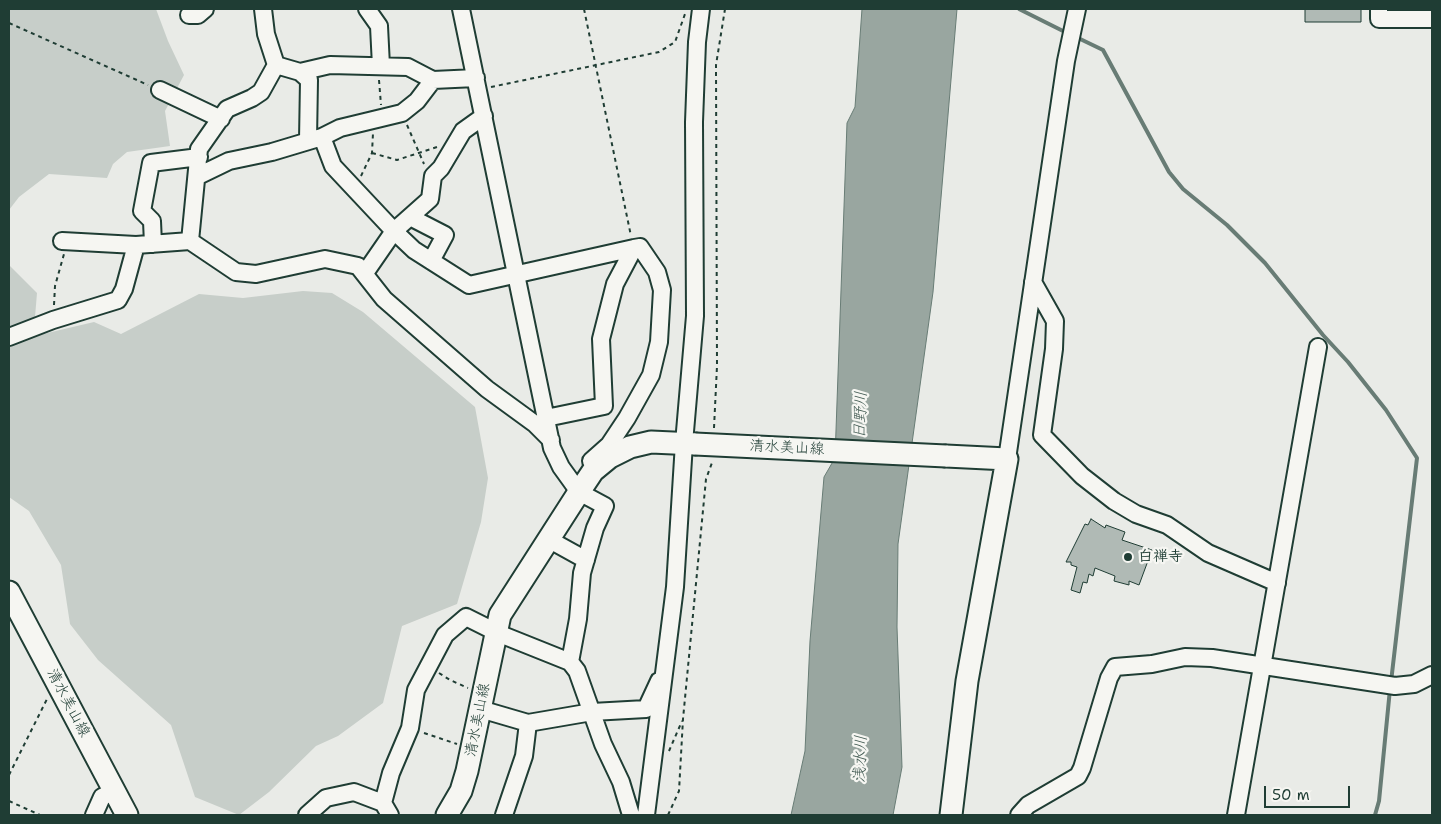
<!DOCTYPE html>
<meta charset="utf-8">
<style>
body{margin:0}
#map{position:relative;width:1441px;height:824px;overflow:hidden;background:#e9ebe7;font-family:"Shantell Sans",sans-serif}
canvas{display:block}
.frame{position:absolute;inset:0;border:10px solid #1f3d34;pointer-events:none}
.scale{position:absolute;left:1264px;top:786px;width:86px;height:22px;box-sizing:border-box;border:2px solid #1f3d34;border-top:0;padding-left:6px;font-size:15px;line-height:18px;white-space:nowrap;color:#1f3d34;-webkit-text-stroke:4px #f6f6f2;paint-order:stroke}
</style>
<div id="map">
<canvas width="1441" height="824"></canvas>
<div class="frame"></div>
<div class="scale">50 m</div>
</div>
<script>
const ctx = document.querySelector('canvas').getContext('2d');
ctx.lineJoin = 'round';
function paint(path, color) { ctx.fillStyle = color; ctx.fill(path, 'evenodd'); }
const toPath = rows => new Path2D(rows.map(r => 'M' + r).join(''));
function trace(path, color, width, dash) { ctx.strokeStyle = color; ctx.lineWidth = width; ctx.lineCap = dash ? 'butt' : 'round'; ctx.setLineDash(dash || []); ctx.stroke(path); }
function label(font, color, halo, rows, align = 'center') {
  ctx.font = font + ' "Shantell Sans","Klee One",sans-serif'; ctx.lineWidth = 4.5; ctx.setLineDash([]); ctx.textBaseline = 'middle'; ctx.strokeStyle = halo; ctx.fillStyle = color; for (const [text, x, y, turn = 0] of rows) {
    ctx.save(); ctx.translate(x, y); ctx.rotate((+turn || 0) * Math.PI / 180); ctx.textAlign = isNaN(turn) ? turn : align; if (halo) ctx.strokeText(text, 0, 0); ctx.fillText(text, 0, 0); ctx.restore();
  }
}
paint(toPath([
 [9,9,156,9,168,41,184,75,165,111,170,146,127,152,113,164,107,178,49,174,19,197,9,210],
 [9,265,37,293,35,317,43,334,94,322,121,334,199,294,243,298,303,291,332,293,363,312,475,407,488,478,481,522,457,604,402,626,383,703,338,736,316,746,269,792,239,815,195,797,171,725,98,660,70,624,61,565,29,511,9,497]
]), '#c7cec9');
const water = toPath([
 [862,9,957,9,933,292,898,544,897,627,902,767,893,815,791,815,805,751,810,641,824,477,835,458,847,123,855,107,862,9]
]);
paint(water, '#99a6a0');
trace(water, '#687c75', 1);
trace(toPath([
 [1019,9,1067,33],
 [1076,37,1103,50,1169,172,1183,189,1227,225,1265,263,1323,335,1348,362,1386,410,1417,458,1391,682],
 [1375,815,1379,801,1390,689]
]), '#687c75', 4);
const building = toPath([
 [1305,9,1361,9,1361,22,1305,22,1305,9],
 [1091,519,1105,528,1106,525,1125,532,1122,540,1152,550,1139,585,1129,581,1129,585,1114,581,1115,576,1095,568,1093,576,1089,574,1087,583,1083,582,1080,593,1071,590,1077,567,1071,565,1071,562,1066,562,1085,524,1088,525,1091,519]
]);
paint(building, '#b0bab5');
trace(building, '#1f3d34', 1);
const minor = toPath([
 [367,9,379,26,381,66],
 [461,9,552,448,561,467,579,492,605,506,595,528,582,573,578,619,570,662],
 [1379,9,1379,19,1432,19],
 [189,15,198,15,205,9],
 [276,65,300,72,309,80,308,140],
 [300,72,330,65,408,67,433,80,476,78],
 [160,90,221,119],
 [322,137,340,128,402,113,417,101,433,80],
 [198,176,229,161,272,152,322,137,333,166,394,231,430,199,433,176,441,168,463,131,484,116],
 [410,217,445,235,431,261],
 [62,241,136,245],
 [190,241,236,272,256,274,325,259,358,266,384,299,487,389,535,424,551,440],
 [153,244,152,221,142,211,151,163,199,157],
 [365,273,394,231,414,250,469,285,634,248,615,284,601,339,604,406,546,418],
 [1033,282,1055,321,1054,349,1042,435,1082,476,1114,501,1136,514,1167,525,1208,553,1277,583],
 [9,337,53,320,118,300,124,289,136,245,190,241,199,149,227,109,252,98,261,92,276,65,266,34,263,9],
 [1007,459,1066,61,1077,9],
 [591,461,609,445,627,418,651,375,659,342,662,290,657,272,640,247,634,248],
 [548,539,586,560],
 [495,632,570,662,577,671,603,744,621,782,631,815],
 [480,709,528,723],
 [383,803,391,773,410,728,416,690,445,635,466,617,492,630],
 [94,815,102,797,114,791],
 [307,815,326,798,354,792,383,803,390,815],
 [504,815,524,756,528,723,592,712,646,709,659,681],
 [646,815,675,587,684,443,695,316,694,122,697,42,701,9],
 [1019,815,1028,805,1078,776,1082,768,1109,678,1115,667,1152,664,1185,657,1212,658,1395,686,1414,684,1432,675],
 [1236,815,1318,347]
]);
const major = toPath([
 [946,456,1007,459,967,681,951,815],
 [9,592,127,815],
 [447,815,461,791,467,771,500,615,579,492,593,471,610,457,630,447,651,442,695,444]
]);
trace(minor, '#1f3d34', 20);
trace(major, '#1f3d34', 25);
trace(toPath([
 [584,9,631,236],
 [9,23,148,85],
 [379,80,381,105],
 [491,87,659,52,675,42,685,14],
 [407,125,424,164],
 [372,153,397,160,437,147],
 [361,176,372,153,373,133],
 [54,305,55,286,64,254],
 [714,428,717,366,716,65,725,9],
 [439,673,450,680,468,688],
 [424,733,457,744],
 [669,751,682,721],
 [9,775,47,699],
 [9,801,40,815],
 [668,815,679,791,683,719,706,479,713,460]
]), '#1f3d34', 2, [4, 4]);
trace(minor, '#f6f6f2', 16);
trace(major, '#f6f6f2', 21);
const majorBridge = toPath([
 [695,444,946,456]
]);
trace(majorBridge, '#1f3d34', 25, []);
trace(majorBridge, '#f6f6f2', 21);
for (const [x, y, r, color] of [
 [1128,557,5,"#1f3d34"]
]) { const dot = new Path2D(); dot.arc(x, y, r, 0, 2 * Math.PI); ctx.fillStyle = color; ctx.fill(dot); trace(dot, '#f6f6f2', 2); }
label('15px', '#1f3d34', '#f6f6f2', [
 ["清水美山線",787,448,3],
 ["清水美山線",68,703,62],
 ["清水美山線",478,720,-79]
]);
label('bold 15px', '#1f3d34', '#f6f6f2', [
 ["白禅寺",1138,557]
], 'left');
label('italic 16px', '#445c54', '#f6f6f2', [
 ["日野川",861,415,-88],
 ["浅水川",861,759,-88]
]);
</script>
